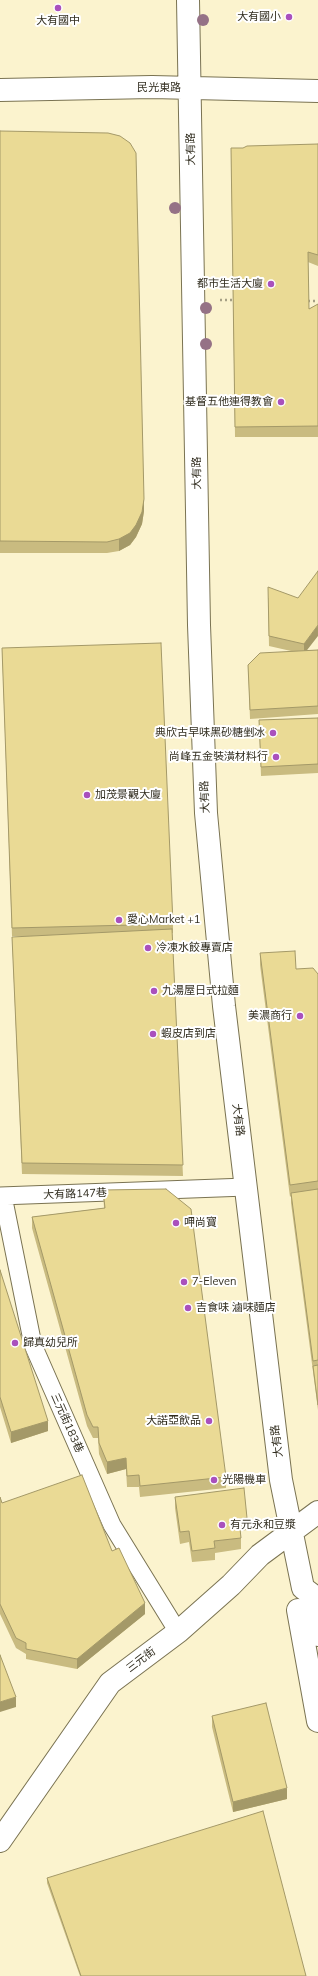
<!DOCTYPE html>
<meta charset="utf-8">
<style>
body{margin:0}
canvas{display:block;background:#fbf3ce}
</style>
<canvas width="318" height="1976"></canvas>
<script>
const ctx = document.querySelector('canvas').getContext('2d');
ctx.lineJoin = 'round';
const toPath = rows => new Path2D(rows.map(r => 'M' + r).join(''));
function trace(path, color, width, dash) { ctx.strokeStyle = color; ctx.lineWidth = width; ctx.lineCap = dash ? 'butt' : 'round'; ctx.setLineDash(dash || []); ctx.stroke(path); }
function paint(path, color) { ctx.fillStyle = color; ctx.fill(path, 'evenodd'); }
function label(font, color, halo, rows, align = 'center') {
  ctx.font = font + ' Mulish,"Noto Sans TC",sans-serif'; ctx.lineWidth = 4; ctx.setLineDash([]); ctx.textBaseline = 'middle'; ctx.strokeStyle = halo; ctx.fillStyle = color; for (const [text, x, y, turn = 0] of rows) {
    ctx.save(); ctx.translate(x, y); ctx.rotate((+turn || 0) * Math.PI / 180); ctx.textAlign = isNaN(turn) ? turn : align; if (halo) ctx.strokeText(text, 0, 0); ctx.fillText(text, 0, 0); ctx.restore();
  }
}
const service = toPath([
 [0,1196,246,1187],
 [3,1196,33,1345,112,1525,178,1632]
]);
const minor = toPath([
 [188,0,199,625,206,813,224,1006,281,1480,303,1588,311,1594,318,1635],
 [0,90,152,87,318,91],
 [298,1610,318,1721],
 [0,1841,110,1683,178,1632,231,1585,260,1555,318,1512]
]);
trace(service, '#7a7352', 19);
trace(minor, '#7a7352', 24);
trace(toPath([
 [220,300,233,300],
 [308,301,318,301]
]), '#a6a085', 2.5, [2, 3]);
trace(service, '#fff', 17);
trace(minor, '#fff', 22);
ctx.fillStyle = '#957286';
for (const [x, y] of [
 [203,20],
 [175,208],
 [206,308],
 [206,344]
]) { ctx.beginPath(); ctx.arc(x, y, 6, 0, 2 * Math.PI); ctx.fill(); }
paint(toPath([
 [0,131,144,511,142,524,136,537,130,545,119,551,107,553,0,553],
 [318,144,318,266,308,262,309,309,318,304,318,437,235,437,231,148,243,148],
 [268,598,298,598,307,650,318,650,318,714,250,719,248,665,291,651,269,646],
 [2,648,173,924,173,933,172,933,183,1176,22,1174,12,937,34,936,12,936],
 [318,718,318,773,261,776,259,720],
 [260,953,296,969,318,974,318,1410,291,1203,291,1196,290,1197,260,965],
 [103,1190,226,1477,226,1488,140,1497,139,1487,127,1487,126,1469,107,1474,99,1454,98,1438,93,1438,87,1426,32,1228,32,1217,104,1208],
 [0,1270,48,1431,11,1443,0,1407],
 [0,1497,2,1503,112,1551,145,1614,77,1669,26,1659,26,1654,16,1648,0,1614],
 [175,1497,247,1518,247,1530,240,1531,241,1538,241,1549,215,1553,215,1560,192,1562,189,1542,180,1544,175,1508],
 [212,1716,287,1799,233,1812,212,1727],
 [47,1878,306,1976,80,1976,47,1883]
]), '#c9bb80');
paint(toPath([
 [144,499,144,511,142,524,136,537,130,545,119,551,119,539],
 [318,625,318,636,304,654,304,644],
 [48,1421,48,1431,11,1443,11,1432],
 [126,1458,126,1469,107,1474,107,1462],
 [145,1603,145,1614,77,1669,77,1659],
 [16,1697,16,1707,0,1712,0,1702],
 [287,1788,287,1799,233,1812,233,1802]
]), '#a49968');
const building = toPath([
 [0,131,108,133,120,136,130,143,136,153,144,499,142,512,136,525,130,533,119,539,107,542,0,541,0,131],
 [318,144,318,255,308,252,309,309,318,304,318,426,235,427,231,148,243,148,247,146,318,144],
 [318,571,318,625,304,644,269,636,268,587,298,598,318,571],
 [161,643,173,924,12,928,2,648,161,643],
 [318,650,318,706,250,710,248,665,260,653,318,650],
 [318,718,318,764,261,767,259,720,318,718],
 [172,929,183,1165,22,1163,12,937,172,929],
 [295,951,296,969,313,968,318,974,318,1181,290,1185,260,953,295,951],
 [166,1189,191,1209,226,1477,140,1486,139,1475,127,1476,126,1458,107,1462,99,1443,98,1427,93,1427,87,1415,32,1217,105,1208,103,1190,166,1189],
 [318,1189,318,1360,313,1361,291,1193,318,1189],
 [0,1270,48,1421,11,1432,0,1397,0,1270],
 [318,1365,318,1405,313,1366,318,1365],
 [82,1475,112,1551,119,1548,145,1603,77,1659,26,1649,26,1643,16,1638,0,1604,0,1497,2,1503,82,1475],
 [244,1488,247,1518,239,1519,241,1538,214,1541,215,1548,192,1551,189,1531,180,1532,175,1497,244,1488],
 [0,1655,16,1697,0,1702,0,1655],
 [266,1703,287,1788,233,1802,212,1716,266,1703],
 [263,1811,306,1976,81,1976,47,1878,263,1811]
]);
paint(building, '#eada95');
trace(building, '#a49968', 1);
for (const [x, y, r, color] of [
 [58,8,4,"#a950bd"],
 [289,17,4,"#a950bd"],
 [271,284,4,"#a950bd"],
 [281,402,4,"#a950bd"],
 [273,733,4,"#a950bd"],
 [276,757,4,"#a950bd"],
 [87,795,4,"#a950bd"],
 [119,920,4,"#a950bd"],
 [148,948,4,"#a950bd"],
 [154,991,4,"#a950bd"],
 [300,1016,4,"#a950bd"],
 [153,1034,4,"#a950bd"],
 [176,1223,4,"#a950bd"],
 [184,1282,4,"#a950bd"],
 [188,1308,4,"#a950bd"],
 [15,1343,4,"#a950bd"],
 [209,1421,4,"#a950bd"],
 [214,1480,4,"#a950bd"],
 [222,1525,4,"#a950bd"]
]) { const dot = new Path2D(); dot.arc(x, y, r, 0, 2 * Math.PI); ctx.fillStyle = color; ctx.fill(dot); trace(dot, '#fff', 1.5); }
label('11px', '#322e20', '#fff', [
 ["大有國小",281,17,"right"],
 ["大有國中",58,21,"center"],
 ["都市生活大廈",263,284,"right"],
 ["基督五他連得教會",273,402,"right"],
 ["典欣古早味黑砂糖剉冰",265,733,"right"],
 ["尚峰五金裝潢材料行",268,757,"right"],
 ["加茂景觀大廈",95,795],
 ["愛心Market +1",127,920],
 ["冷凍水餃專賣店",156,948],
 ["九湯屋日式拉麵",162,991],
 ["美濃商行",292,1016,"right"],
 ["蝦皮店到店",161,1034],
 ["呷尚寶",184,1223],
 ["7-Eleven",192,1282],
 ["吉食味 滷味麵店",196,1308],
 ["歸真幼兒所",23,1343],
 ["大諾亞飲品",201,1421,"right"],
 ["光陽機車",222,1480],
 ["有元永和豆漿",230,1525]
], 'left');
label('11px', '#322e20', '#fff', [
 ["民光東路",159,88],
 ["大有路",191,149,-91],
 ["大有路",197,473,-91],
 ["大有路",205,797,-92],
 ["大有路",238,1120,83],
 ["大有路147巷",75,1194,-2],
 ["三元街183巷",67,1423,66],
 ["大有路",277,1441,-97],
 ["三元街",141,1660,-37]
]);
</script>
